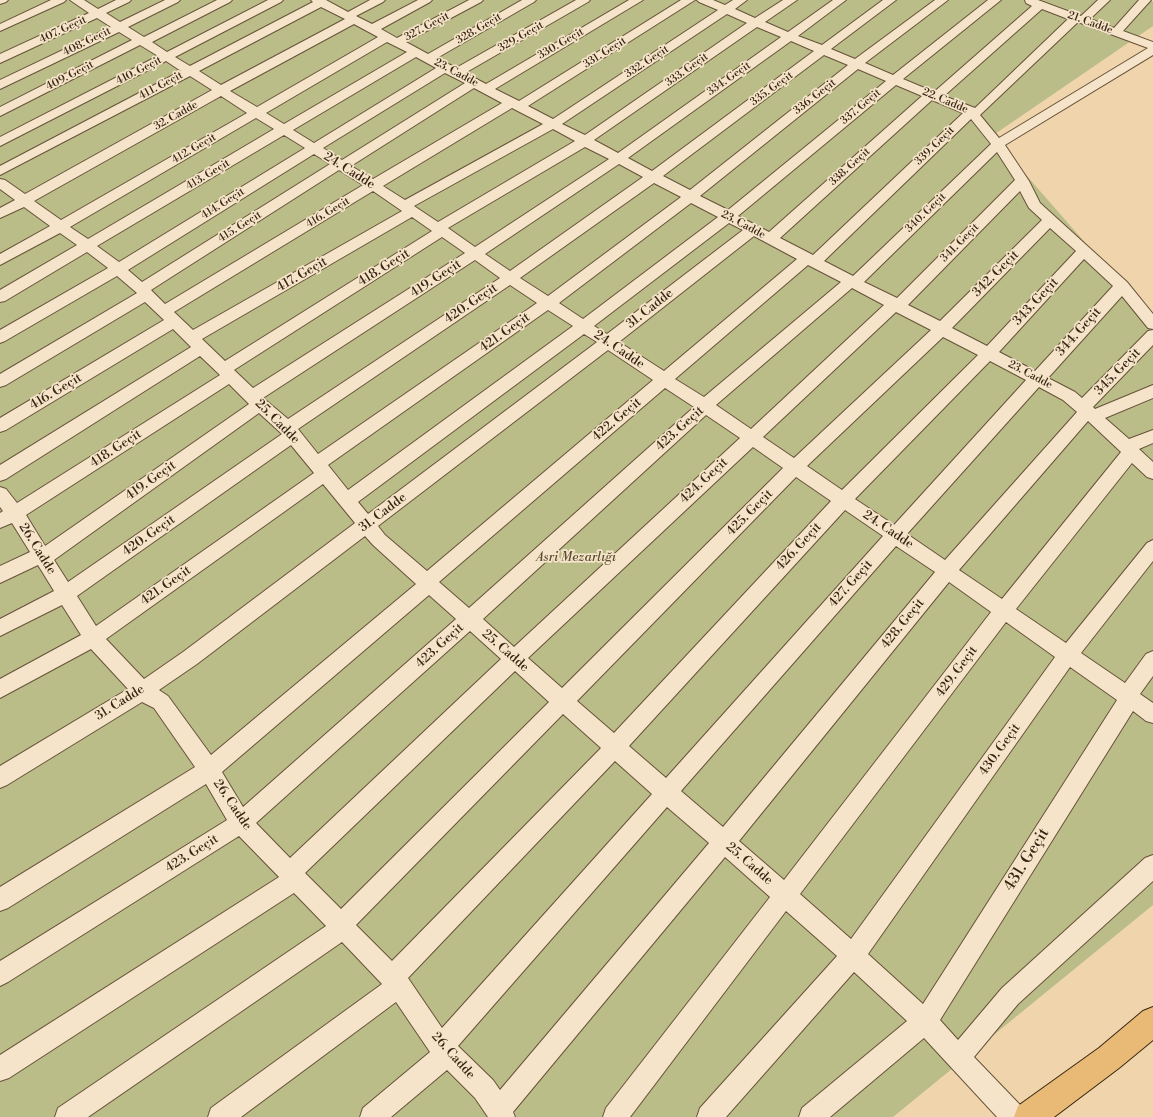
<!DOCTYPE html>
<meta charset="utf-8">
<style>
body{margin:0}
canvas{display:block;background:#f0d5ac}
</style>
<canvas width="1153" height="1117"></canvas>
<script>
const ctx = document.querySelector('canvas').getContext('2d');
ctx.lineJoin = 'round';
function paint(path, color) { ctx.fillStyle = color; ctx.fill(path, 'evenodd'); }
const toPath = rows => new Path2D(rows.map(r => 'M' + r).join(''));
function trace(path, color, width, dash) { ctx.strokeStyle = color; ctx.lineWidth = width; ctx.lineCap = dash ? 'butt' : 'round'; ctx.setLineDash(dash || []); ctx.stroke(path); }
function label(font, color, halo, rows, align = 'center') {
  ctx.font = font + ' "Libre Bodoni",serif'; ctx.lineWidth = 3.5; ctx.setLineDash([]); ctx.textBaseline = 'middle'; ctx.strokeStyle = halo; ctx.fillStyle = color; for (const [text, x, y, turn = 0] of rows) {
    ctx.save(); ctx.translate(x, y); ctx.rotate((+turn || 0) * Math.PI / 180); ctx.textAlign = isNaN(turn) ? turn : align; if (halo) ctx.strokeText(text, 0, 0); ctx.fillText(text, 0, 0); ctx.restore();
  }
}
paint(toPath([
 [0,0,1151,0,1153,2,1153,26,992,136,1123,286,1153,323,1153,905,893,1117,0,1117]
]), '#bbbd88');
const service = toPath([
 [0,0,8,0,6,2,0,4,0,0],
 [51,0,66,0,64,2,0,31,0,24,51,0],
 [70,0,84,0,98,9,116,0,131,0,129,2,106,13,120,22,165,0,180,0,178,2,128,27,144,37,217,0,232,0,230,2,152,42,167,52,268,0,283,0,281,2,175,57,190,66,313,2,311,0,326,0,348,12,370,0,385,0,383,2,356,16,372,24,418,0,432,0,430,2,381,29,397,38,469,0,483,0,481,2,406,42,428,54,522,0,536,0,534,2,437,58,456,68,576,0,590,0,588,2,465,73,486,84,629,0,643,0,495,89,519,101,681,0,695,0,528,106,553,119,718,10,699,2,697,0,713,0,725,5,733,0,747,0,735,9,755,18,783,0,797,0,765,22,788,32,833,0,846,0,798,36,822,45,883,0,896,0,831,49,855,59,935,0,948,0,865,63,893,75,988,0,1001,0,903,79,934,92,1032,6,1026,3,1025,0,1038,0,1081,16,1098,0,1110,0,1090,19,1114,28,1139,0,1151,0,1123,31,1153,42,1153,55,1005,145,1029,181,1040,203,1127,282,1153,314,1153,329,1148,328,1122,296,1048,378,1075,392,1082,398,1148,331,1153,330,1153,345,1093,407,1095,409,1153,385,1153,398,1105,418,1129,439,1153,430,1153,443,1139,449,1153,462,1153,479,1147,477,1132,463,1016,609,1066,643,1147,543,1153,540,1153,561,1081,653,1125,683,1146,654,1153,651,1153,676,1140,694,1153,703,1153,723,1146,721,1133,711,940,1020,958,1040,1002,988,1145,858,1153,855,1153,881,1018,1004,974,1057,1023,1108,1026,1117,997,1117,924,1038,830,1117,799,1117,802,1108,907,1021,854,972,726,1117,697,1117,700,1108,837,956,786,911,630,1117,603,1117,606,1108,770,897,725,857,513,1112,515,1117,488,1117,475,1098,447,1070,391,1117,360,1117,363,1108,430,1052,396,1002,241,1117,208,1117,211,1108,382,984,342,942,88,1117,55,1117,58,1108,326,926,294,893,9,1078,0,1081,0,1055,279,877,239,836,8,982,0,986,0,961,227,820,206,784,8,908,0,911,0,887,195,767,154,708,142,702,7,785,0,788,0,766,128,689,91,649,0,698,0,679,81,635,62,605,0,636,0,619,54,591,38,565,0,583,0,566,30,552,12,523,0,528,0,513,3,511,0,507,0,487,6,489,17,503,220,375,200,356,6,479,0,481,0,465,191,347,173,329,6,430,0,432,0,418,164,320,145,302,6,385,0,387,0,374,137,293,117,276,5,341,0,343,0,330,108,268,87,252,5,301,0,302,0,290,77,245,60,233,0,265,0,254,50,226,24,207,0,218,0,208,15,200,0,189,0,179,5,180,25,194,212,90,190,76,0,175,0,166,181,71,166,61,0,146,0,137,158,56,140,45,0,116,0,107,132,40,119,32,0,89,0,80,111,27,97,18,0,63,0,54,89,13,70,0],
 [321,7,345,19,221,85,199,71,321,7],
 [1042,9,1068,19,975,108,944,96,1042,9],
 [727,14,747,23,585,135,562,124,727,14],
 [1078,22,1148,48,999,138,980,115,1078,22],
 [354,24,378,37,257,107,230,91,354,24],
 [757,27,781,37,618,153,594,140,757,27],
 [791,41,814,51,652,171,628,158,791,41],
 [387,42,407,52,284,124,266,113,387,42],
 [824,55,848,65,690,190,663,176,824,55],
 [416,57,436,68,314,143,293,130,416,57],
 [858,69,886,81,728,210,700,196,858,69],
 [445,73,465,83,342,160,323,148,445,73],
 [896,85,922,96,769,232,738,216,896,85],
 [474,88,502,103,373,179,351,166,474,88],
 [221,96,247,113,61,220,34,201,221,96],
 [932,100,963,113,813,255,780,238,932,100],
 [512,108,543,124,405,200,383,186,512,108],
 [256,118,274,129,88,239,70,227,256,118],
 [971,119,991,144,853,276,824,261,971,119],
 [553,129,575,141,438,222,414,206,553,129],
 [284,135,305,148,119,262,97,246,284,135],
 [585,147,609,159,475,247,448,228,585,147],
 [997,152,1015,180,897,298,864,282,997,152],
 [314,154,330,164,142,282,128,270,314,154],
 [619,164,643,177,510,271,485,254,619,164],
 [339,170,363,185,165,304,151,290,339,170],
 [654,183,681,197,548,296,520,278,654,183],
 [373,191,402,211,193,330,174,312,373,191],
 [1020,191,1029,208,1042,220,940,321,908,305,1020,191],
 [691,203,718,217,583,319,559,303,691,203],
 [412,217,432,231,225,361,202,339,412,217],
 [729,223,743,230,607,334,594,326,729,223],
 [1050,228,1076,251,987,346,952,328,1050,228],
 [754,236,797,259,664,371,619,342,754,236],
 [442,237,465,253,253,388,234,370,442,237],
 [1084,259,1113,286,1035,371,999,352,1084,259],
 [475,260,500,278,288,419,263,398,475,260],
 [808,265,841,282,704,397,675,379,808,265],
 [510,285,537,303,318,454,298,429,510,285],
 [852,288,884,305,751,429,716,405,852,288],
 [548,310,573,326,348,490,328,465,548,310],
 [896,312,931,330,794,458,763,437,896,312],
 [584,334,597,342,368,514,358,502,584,334],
 [943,337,978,355,842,490,807,466,943,337],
 [608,350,653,380,427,571,385,535,378,526,608,350],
 [990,361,1026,380,894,525,855,499,990,361],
 [229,384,249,404,45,546,26,515,229,384],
 [1039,387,1063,400,1077,412,945,560,907,534,1039,387],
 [665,388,694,407,469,608,439,582,665,388],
 [259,413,282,434,68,582,54,560,259,413],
 [706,415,740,438,514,647,483,619,706,415],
 [1088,421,1121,452,1002,599,959,570,1088,421],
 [291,445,314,473,96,626,77,596,291,445],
 [753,447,783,468,562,688,528,658,753,447],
 [796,477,831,501,614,733,577,701,796,477],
 [323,484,355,523,183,652,144,679,106,639,323,484],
 [845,510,883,536,666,778,629,746,845,510],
 [365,536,373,545,416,584,211,755,168,696,159,690,197,664,365,536],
 [896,546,935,572,723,827,681,791,896,546],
 [949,582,991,612,784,880,739,841,949,582],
 [429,595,456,619,243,807,222,772,429,595],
 [1006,622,1055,657,851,939,800,894,1006,622],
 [470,631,501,659,290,858,256,823,470,631],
 [1070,667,1117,700,923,1004,868,954,1070,667],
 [515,671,549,702,341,909,305,873,515,671],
 [563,714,601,748,392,961,356,925,563,714],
 [615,761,652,794,442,1028,408,978,615,761],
 [667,807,709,843,500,1090,493,1080,458,1046,667,807]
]);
const primary = toPath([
 [1153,1007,1153,1040,1119,1068,1054,1117,1014,1117,1018,1106,1099,1048,1143,1011,1153,1007]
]);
trace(service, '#665239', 2);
trace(primary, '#382613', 2);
paint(service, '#f5e4c9');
paint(primary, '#e8ba76');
label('11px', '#382613', '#f5e4c9', [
 ["21. Cadde",1090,23,20],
 ["327. Geçit",427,27,-28],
 ["328. Geçit",479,29,-30],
 ["407. Geçit",63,30,-25],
 ["329. Geçit",521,37,-30],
 ["408. Geçit",87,42,-26],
 ["330. Geçit",561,44,-30],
 ["331. Geçit",605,53,-32],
 ["332. Geçit",647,62,-33],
 ["333. Geçit",687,70,-35],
 ["410. Geçit",139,71,-27],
 ["23. Cadde",456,73,28],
 ["409. Geçit",70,76,-27],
 ["334. Geçit",729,79,-35],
 ["411. Geçit",161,86,-28],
 ["335. Geçit",772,89,-36],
 ["336. Geçit",815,97,-38],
 ["22. Cadde",945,101,23],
 ["337. Geçit",861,107,-40],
 ["32. Cadde",176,116,-29],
 ["339. Geçit",935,146,-44],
 ["412. Geçit",194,149,-30],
 ["338. Geçit",850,167,-42],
 ["413. Geçit",208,175,-31],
 ["414. Geçit",223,204,-32],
 ["416. Geçit",328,213,-31],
 ["340. Geçit",926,213,-44],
 ["23. Cadde",743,225,28],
 ["415. Geçit",240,227,-32],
 ["341. Geçit",960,243,-45],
 ["23. Cadde",1030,375,28]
]);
label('13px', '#382613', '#f5e4c9', [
 ["24. Cadde",349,171,32],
 ["418. Geçit",384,268,-32],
 ["342. Geçit",996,274,-45],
 ["417. Geçit",302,275,-30],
 ["419. Geçit",436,279,-33],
 ["343. Geçit",1036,302,-47],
 ["420. Geçit",471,304,-34],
 ["31. Cadde",650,309,-38],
 ["344. Geçit",1079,332,-48],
 ["421. Geçit",505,333,-35],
 ["24. Cadde",619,350,34],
 ["345. Geçit",1118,372,-46],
 ["416. Geçit",56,392,-31],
 ["422. Geçit",617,420,-40],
 ["25. Cadde",277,422,45],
 ["423. Geçit",680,429,-42],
 ["418. Geçit",116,449,-33],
 ["419. Geçit",151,481,-35],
 ["424. Geçit",704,481,-43],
 ["31. Cadde",383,513,-37],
 ["425. Geçit",750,513,-45],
 ["24. Cadde",888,530,34],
 ["420. Geçit",149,536,-35],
 ["426. Geçit",799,547,-47],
 ["26. Cadde",37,549,58],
 ["427. Geçit",851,584,-48],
 ["421. Geçit",166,586,-35],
 ["428. Geçit",903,624,-51],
 ["423. Geçit",440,646,-42],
 ["25. Cadde",505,651,41],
 ["429. Geçit",957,672,-53],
 ["31. Cadde",120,703,-32],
 ["430. Geçit",1000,750,-54],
 ["26. Cadde",232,805,56],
 ["423. Geçit",192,854,-32],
 ["25. Cadde",749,864,41],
 ["26. Cadde",453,1056,48]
]);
label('italic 13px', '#594c30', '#f5e4c9', [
 ["Asri Mezarlığı",576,558]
]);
label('16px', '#382613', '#f5e4c9', [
 ["431. Geçit",1027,860,-58]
]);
</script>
